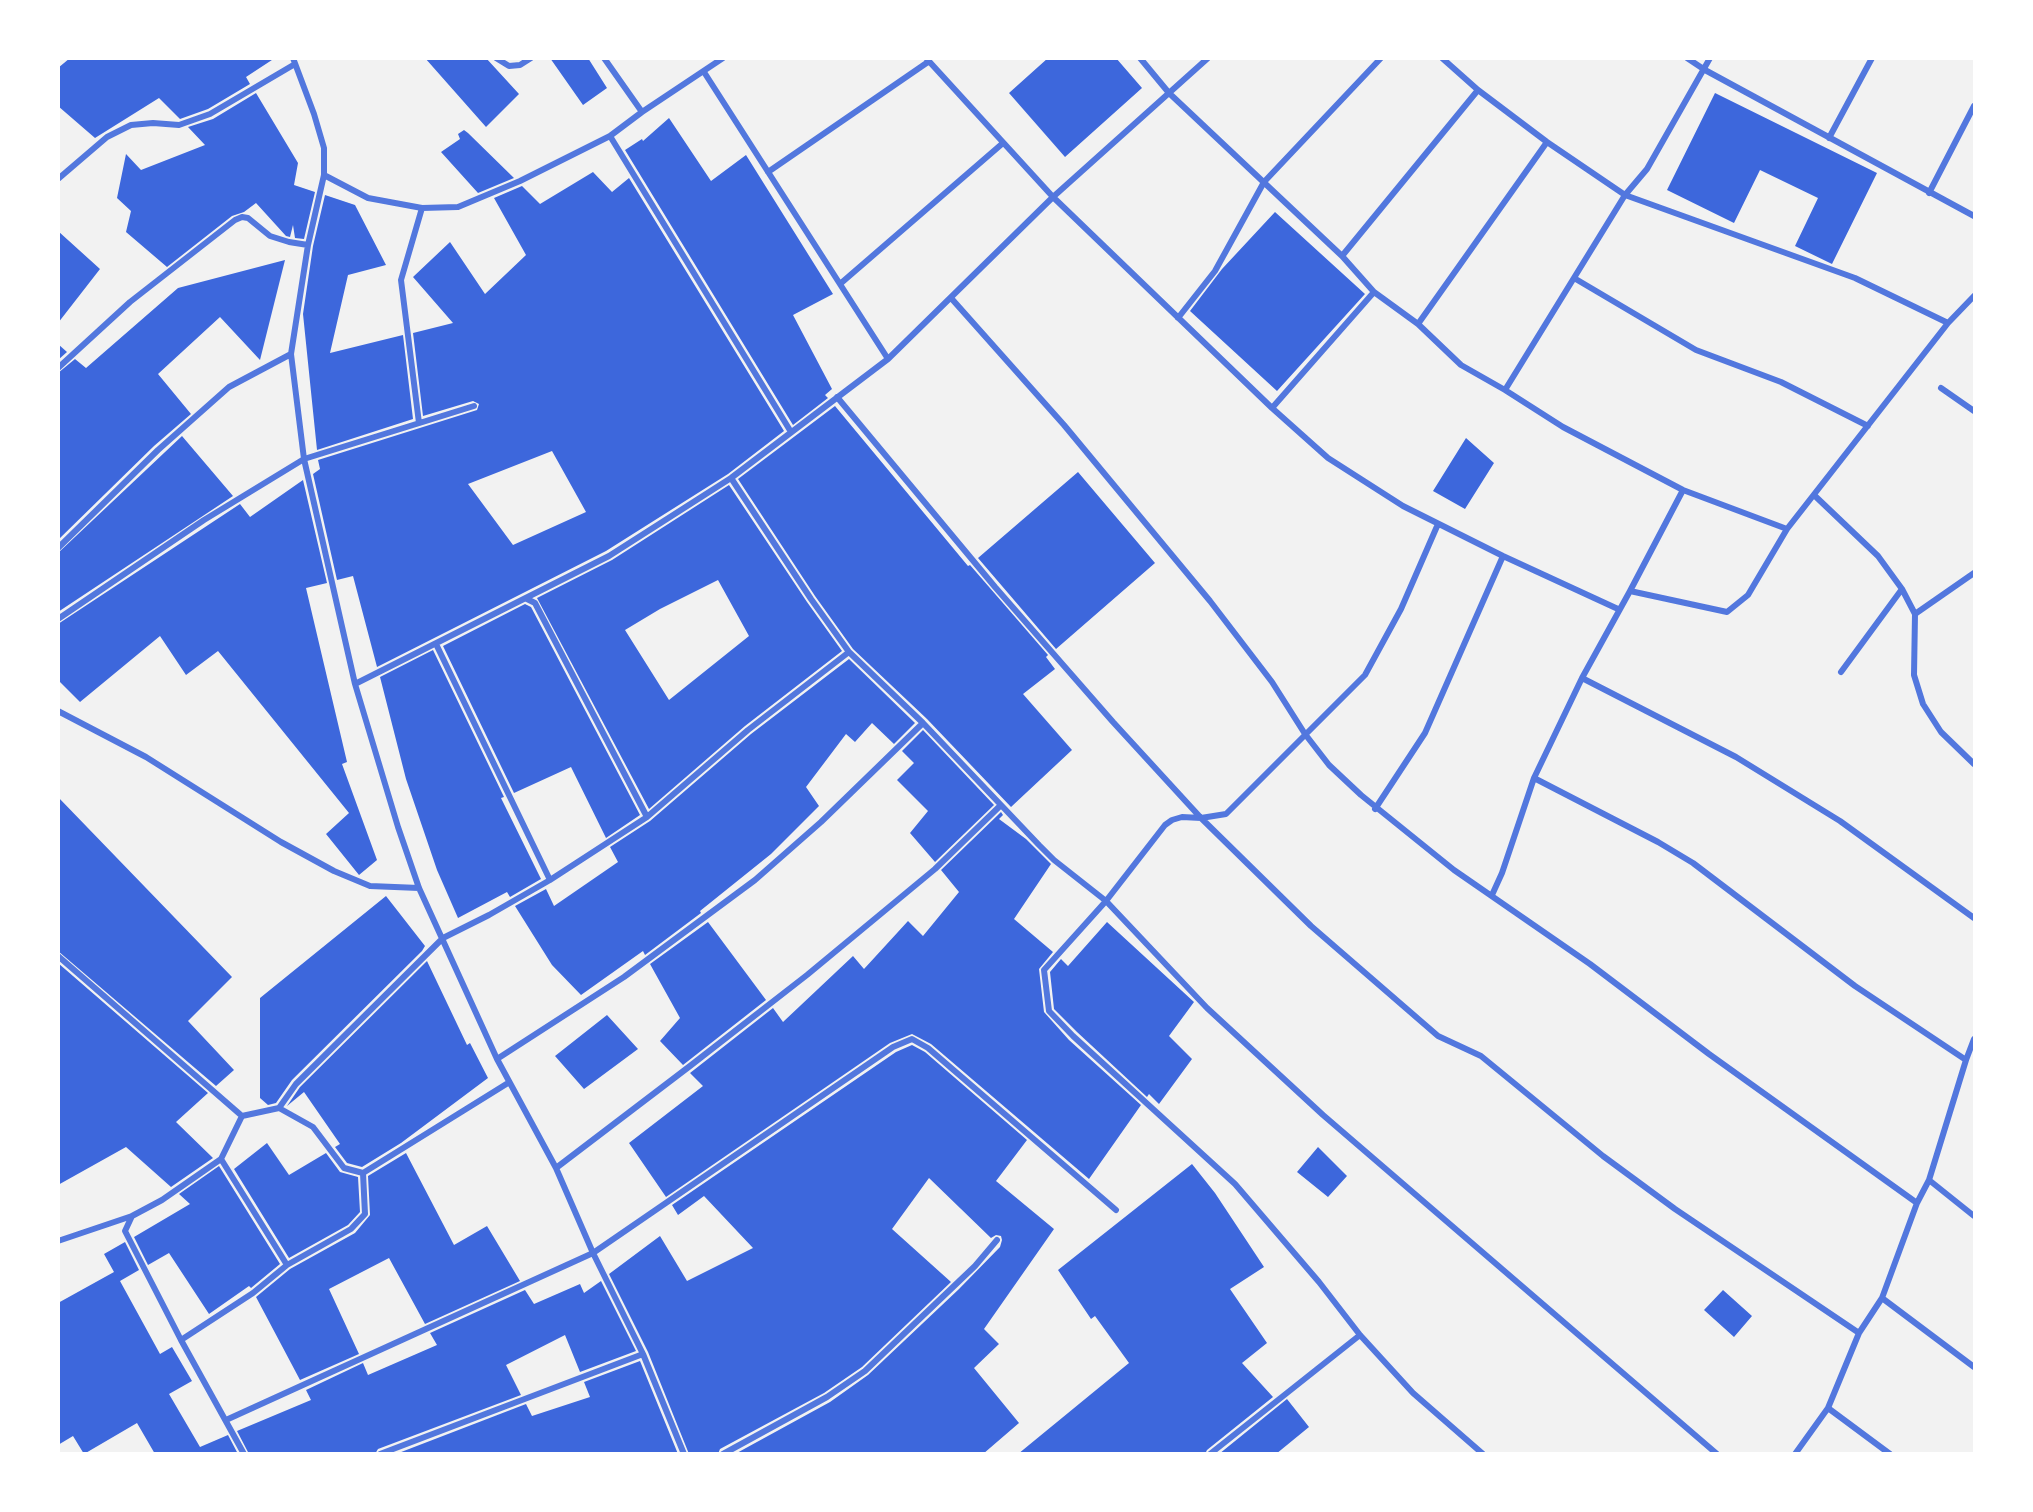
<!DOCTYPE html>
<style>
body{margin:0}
#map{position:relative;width:2033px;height:1512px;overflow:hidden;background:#f2f2f2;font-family:"Space Grotesk",sans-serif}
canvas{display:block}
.frame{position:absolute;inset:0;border:60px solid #fff;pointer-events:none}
</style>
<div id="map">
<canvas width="2033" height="1512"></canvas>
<div class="frame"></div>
</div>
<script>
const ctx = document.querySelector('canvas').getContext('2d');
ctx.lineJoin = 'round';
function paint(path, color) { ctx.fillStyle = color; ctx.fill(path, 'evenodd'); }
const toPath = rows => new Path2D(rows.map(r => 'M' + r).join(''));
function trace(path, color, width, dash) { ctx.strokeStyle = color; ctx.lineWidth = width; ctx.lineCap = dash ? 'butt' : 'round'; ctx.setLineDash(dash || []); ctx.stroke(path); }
paint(toPath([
 [70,58,275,58,246,77,250,84,208,109,180,119,159,98,95,138,58,106,58,68],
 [425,58,486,58,519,94,486,127],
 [550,58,588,58,607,88,583,105],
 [1048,58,1116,58,1142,88,1065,157,1009,93],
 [256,93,298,163,294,185,315,192,304,239,295,238,293,225,290,237,286,236,256,203,244,212,232,216,167,267,126,232,131,211,117,198,126,154,141,170,205,145,188,127,213,119],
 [1715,93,1877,173,1832,264,1795,246,1818,198,1760,170,1734,223,1667,190],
 [669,118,711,181,746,155,833,294,793,315,832,389,825,395,828,398,793,425,625,150,642,139,643,141],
 [464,130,468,133,514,178,478,193,441,152,460,139,458,134],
 [593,172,612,192,629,178,784,431,728,474,606,551,377,667,353,576,337,580,313,474,320,469,318,460,477,410,479,404,473,401,423,416,413,333,453,323,413,277,450,242,485,294,526,255,494,198,522,186,540,204],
 [552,451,586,512,513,545,468,484],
 [325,195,355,205,386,265,348,275,330,353,403,335,413,419,317,450,303,314,313,246],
 [1275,212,1365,294,1277,391,1190,311,1222,269],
 [58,231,100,269,58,323],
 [285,260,260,360,220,317,158,374,191,414,154,446,58,540,58,373,75,359,86,368,178,288],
 [58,344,67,352,58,360],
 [835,406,968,566,970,565,1048,655,1046,657,1055,669,1023,694,1072,750,1011,807,927,719,853,649,815,596,738,479],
 [182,436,233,496,58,612,58,553],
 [1466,438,1494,463,1465,509,1433,491],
 [1078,472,1155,563,1056,649,978,558],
 [303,480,327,583,306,588,347,762,342,764,377,860,359,875,326,834,349,813,218,651,186,675,160,636,80,702,58,680,58,624,240,504,250,517],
 [729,485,807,602,842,651,745,726,649,809,537,598,612,560],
 [718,580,749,636,669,700,625,630,660,609],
 [525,604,531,607,640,815,606,838,571,767,514,793,443,646],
 [433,650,504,797,501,798,541,879,510,897,507,892,458,918,437,870,406,779,380,677],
 [849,659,915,723,894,744,872,723,855,742,846,734,806,787,819,806,771,854,700,911,701,913,645,955,643,951,581,995,552,965,515,906,546,889,554,906,618,862,610,847,650,821,751,734],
 [923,730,994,805,935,862,910,833,928,811,897,780,914,763,902,751],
 [58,797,232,977,188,1021,234,1070,216,1086,58,951],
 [1001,812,1003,815,999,819,1026,839,1051,864,1014,919,1053,952,1039,969,1044,1012,1069,1040,1141,1105,1089,1179,931,1044,912,1034,890,1043,666,1197,629,1143,703,1086,690,1073,773,1008,783,1022,853,956,864,969,908,921,923,936,959,892,941,870],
 [386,896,425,946,422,951,292,1080,276,1103,268,1105,260,1098,260,998],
 [708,922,766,1000,683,1065,660,1041,680,1018,650,964],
 [1107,922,1194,1002,1169,1036,1192,1059,1159,1104,1149,1094,1147,1097,1077,1032,1054,1009,1050,972,1061,959,1068,966],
 [427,961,467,1045,470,1043,488,1078,401,1143,362,1167,347,1163,335,1147,340,1144,304,1092,287,1106,300,1087],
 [58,963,208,1093,176,1122,213,1158,171,1187,126,1147,58,1185],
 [607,1015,638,1049,584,1089,555,1056],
 [912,1045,925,1052,1027,1140,996,1181,1054,1229,984,1329,999,1344,974,1368,1019,1423,983,1454,735,1454,830,1402,868,1375,959,1289,1000,1247,1002,1240,1001,1236,996,1235,991,1238,929,1178,892,1229,951,1282,862,1367,824,1393,720,1449,718,1454,689,1454,648,1352,609,1274,660,1236,687,1281,753,1248,704,1196,678,1215,672,1205,896,1052],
 [267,1143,289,1175,326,1153,340,1172,358,1177,360,1212,348,1225,289,1258,234,1169],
 [1318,1147,1347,1176,1328,1197,1297,1172],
 [406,1153,454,1245,487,1226,520,1281,425,1324,389,1258,329,1289,359,1354,300,1380,256,1297,290,1269,355,1233,370,1215,368,1176],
 [1192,1164,1215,1193,1264,1267,1230,1289,1267,1343,1242,1363,1273,1397,1207,1450,1205,1454,1018,1454,1129,1363,1095,1316,1091,1319,1058,1270],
 [219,1166,280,1264,251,1288,249,1286,209,1314,169,1253,148,1265,134,1237,190,1204,179,1194],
 [125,1242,139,1270,120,1281,160,1354,172,1347,192,1381,169,1394,200,1447,228,1435,238,1454,155,1454,137,1423,84,1454,73,1436,58,1445,58,1303,114,1272,104,1254],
 [601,1281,636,1351,580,1372,565,1335,506,1365,521,1395,378,1449,375,1454,249,1454,237,1431,311,1400,306,1390,363,1363,368,1375,437,1345,430,1333,525,1290,534,1304,580,1284,584,1293],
 [1723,1290,1752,1316,1734,1337,1704,1310],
 [640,1361,678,1454,396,1454,526,1404,532,1416,590,1397,584,1382],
 [1287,1399,1309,1427,1276,1454,1219,1454]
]), '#3d67dc');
trace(toPath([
 [293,58,314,114,324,148,324,175,308,245,291,354,304,459,355,684,398,827,419,888,497,1059,556,1168,593,1253,643,1354,684,1454],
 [496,58,509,66,520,65,531,58],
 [604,58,642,112],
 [926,58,1053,197,1272,408,1328,458,1403,506,1503,556,1618,609],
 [1140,58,1169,93,1342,256,1374,292,1418,324,1461,365,1505,390,1563,427,1683,490,1787,529],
 [1442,58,1478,90,1547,142,1625,195,1855,278,1948,323],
 [1687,58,1705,70,1974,216],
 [704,72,888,359],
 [610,136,791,432],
 [1829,138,1872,58],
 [768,172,928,62],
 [324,175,368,198,422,208,458,207,520,181,610,136,642,112,723,58],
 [58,179,107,137,131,125,153,123,179,125,210,114,295,64],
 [1929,193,1974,106],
 [1342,256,1478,90],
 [1574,278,1696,350,1781,382,1868,426],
 [840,284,1003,143],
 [951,298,1064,425,1210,601,1272,682,1305,734,1329,765,1361,795,1454,870,1590,964,1709,1054,1917,1203],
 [1178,318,1215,271,1264,182,1381,58],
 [1418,324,1547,142],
 [58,368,130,302,235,220,242,217,248,218,270,236,289,242,308,245],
 [1941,388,1974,411],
 [1505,390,1625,195,1647,169,1710,58],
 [837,397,995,587,1113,722,1201,818,1311,926,1438,1036,1481,1056,1603,1156,1675,1209,1859,1333],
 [1272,408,1374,292],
 [419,423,401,280,422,208],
 [731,478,811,599,849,652,923,723,1039,845,1054,860,1106,901,1207,1008,1323,1115,1717,1454],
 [1814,495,1878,556,1902,589,1915,614,1914,675,1923,704,1941,732,1974,764],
 [1438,524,1401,609,1365,675,1226,814,1201,818,1182,817,1172,820,1165,825,1106,901,1044,970,1049,1011,1073,1036,1235,1184,1319,1282,1360,1335,1413,1393,1483,1454],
 [58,548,158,450,229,387,291,354],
 [1630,591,1683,490],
 [527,599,535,603,647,817],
 [1915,614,1974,573],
 [58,619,204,520,304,459,474,406],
 [436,644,550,880],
 [1841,672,1902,589],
 [1582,678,1736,757,1840,821,1974,918],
 [355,684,609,556,731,478,888,359,1053,197,1208,58],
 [58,711,146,757,281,842,334,871,370,886,419,888],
 [1534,778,1658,842,1693,863,1855,986,1966,1060],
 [1375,809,1425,733,1503,556],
 [1492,895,1502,873,1534,778,1582,678,1630,591,1727,612,1748,595,1787,529,1948,323,1974,296],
 [58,956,242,1116],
 [497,1059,624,977,755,880,821,822,923,723],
 [279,1108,296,1084,443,938,489,915,550,880,647,817,748,730,849,652],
 [242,1116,221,1159,162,1200,132,1216,125,1231,181,1340,244,1454],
 [242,1116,279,1108,313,1127,344,1168,363,1173,508,1083],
 [221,1159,287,1265],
 [556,1168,690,1066,807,975,935,869,1001,805],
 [1929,1180,1974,1216],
 [58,1241,132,1216],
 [1882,1298,1974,1367],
 [181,1340,253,1293,287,1265,351,1229,365,1214,363,1173],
 [1828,1408,1890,1454],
 [226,1420,593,1253,893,1047,912,1039,928,1048,1116,1210],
 [380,1454,643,1354],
 [723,1454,827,1397,865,1371,975,1266,997,1240],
 [1210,1454,1360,1335],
 [1795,1454,1828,1408,1859,1333,1882,1298,1917,1203,1929,1180,1966,1060,1974,1039]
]), '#5277de', 6);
</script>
